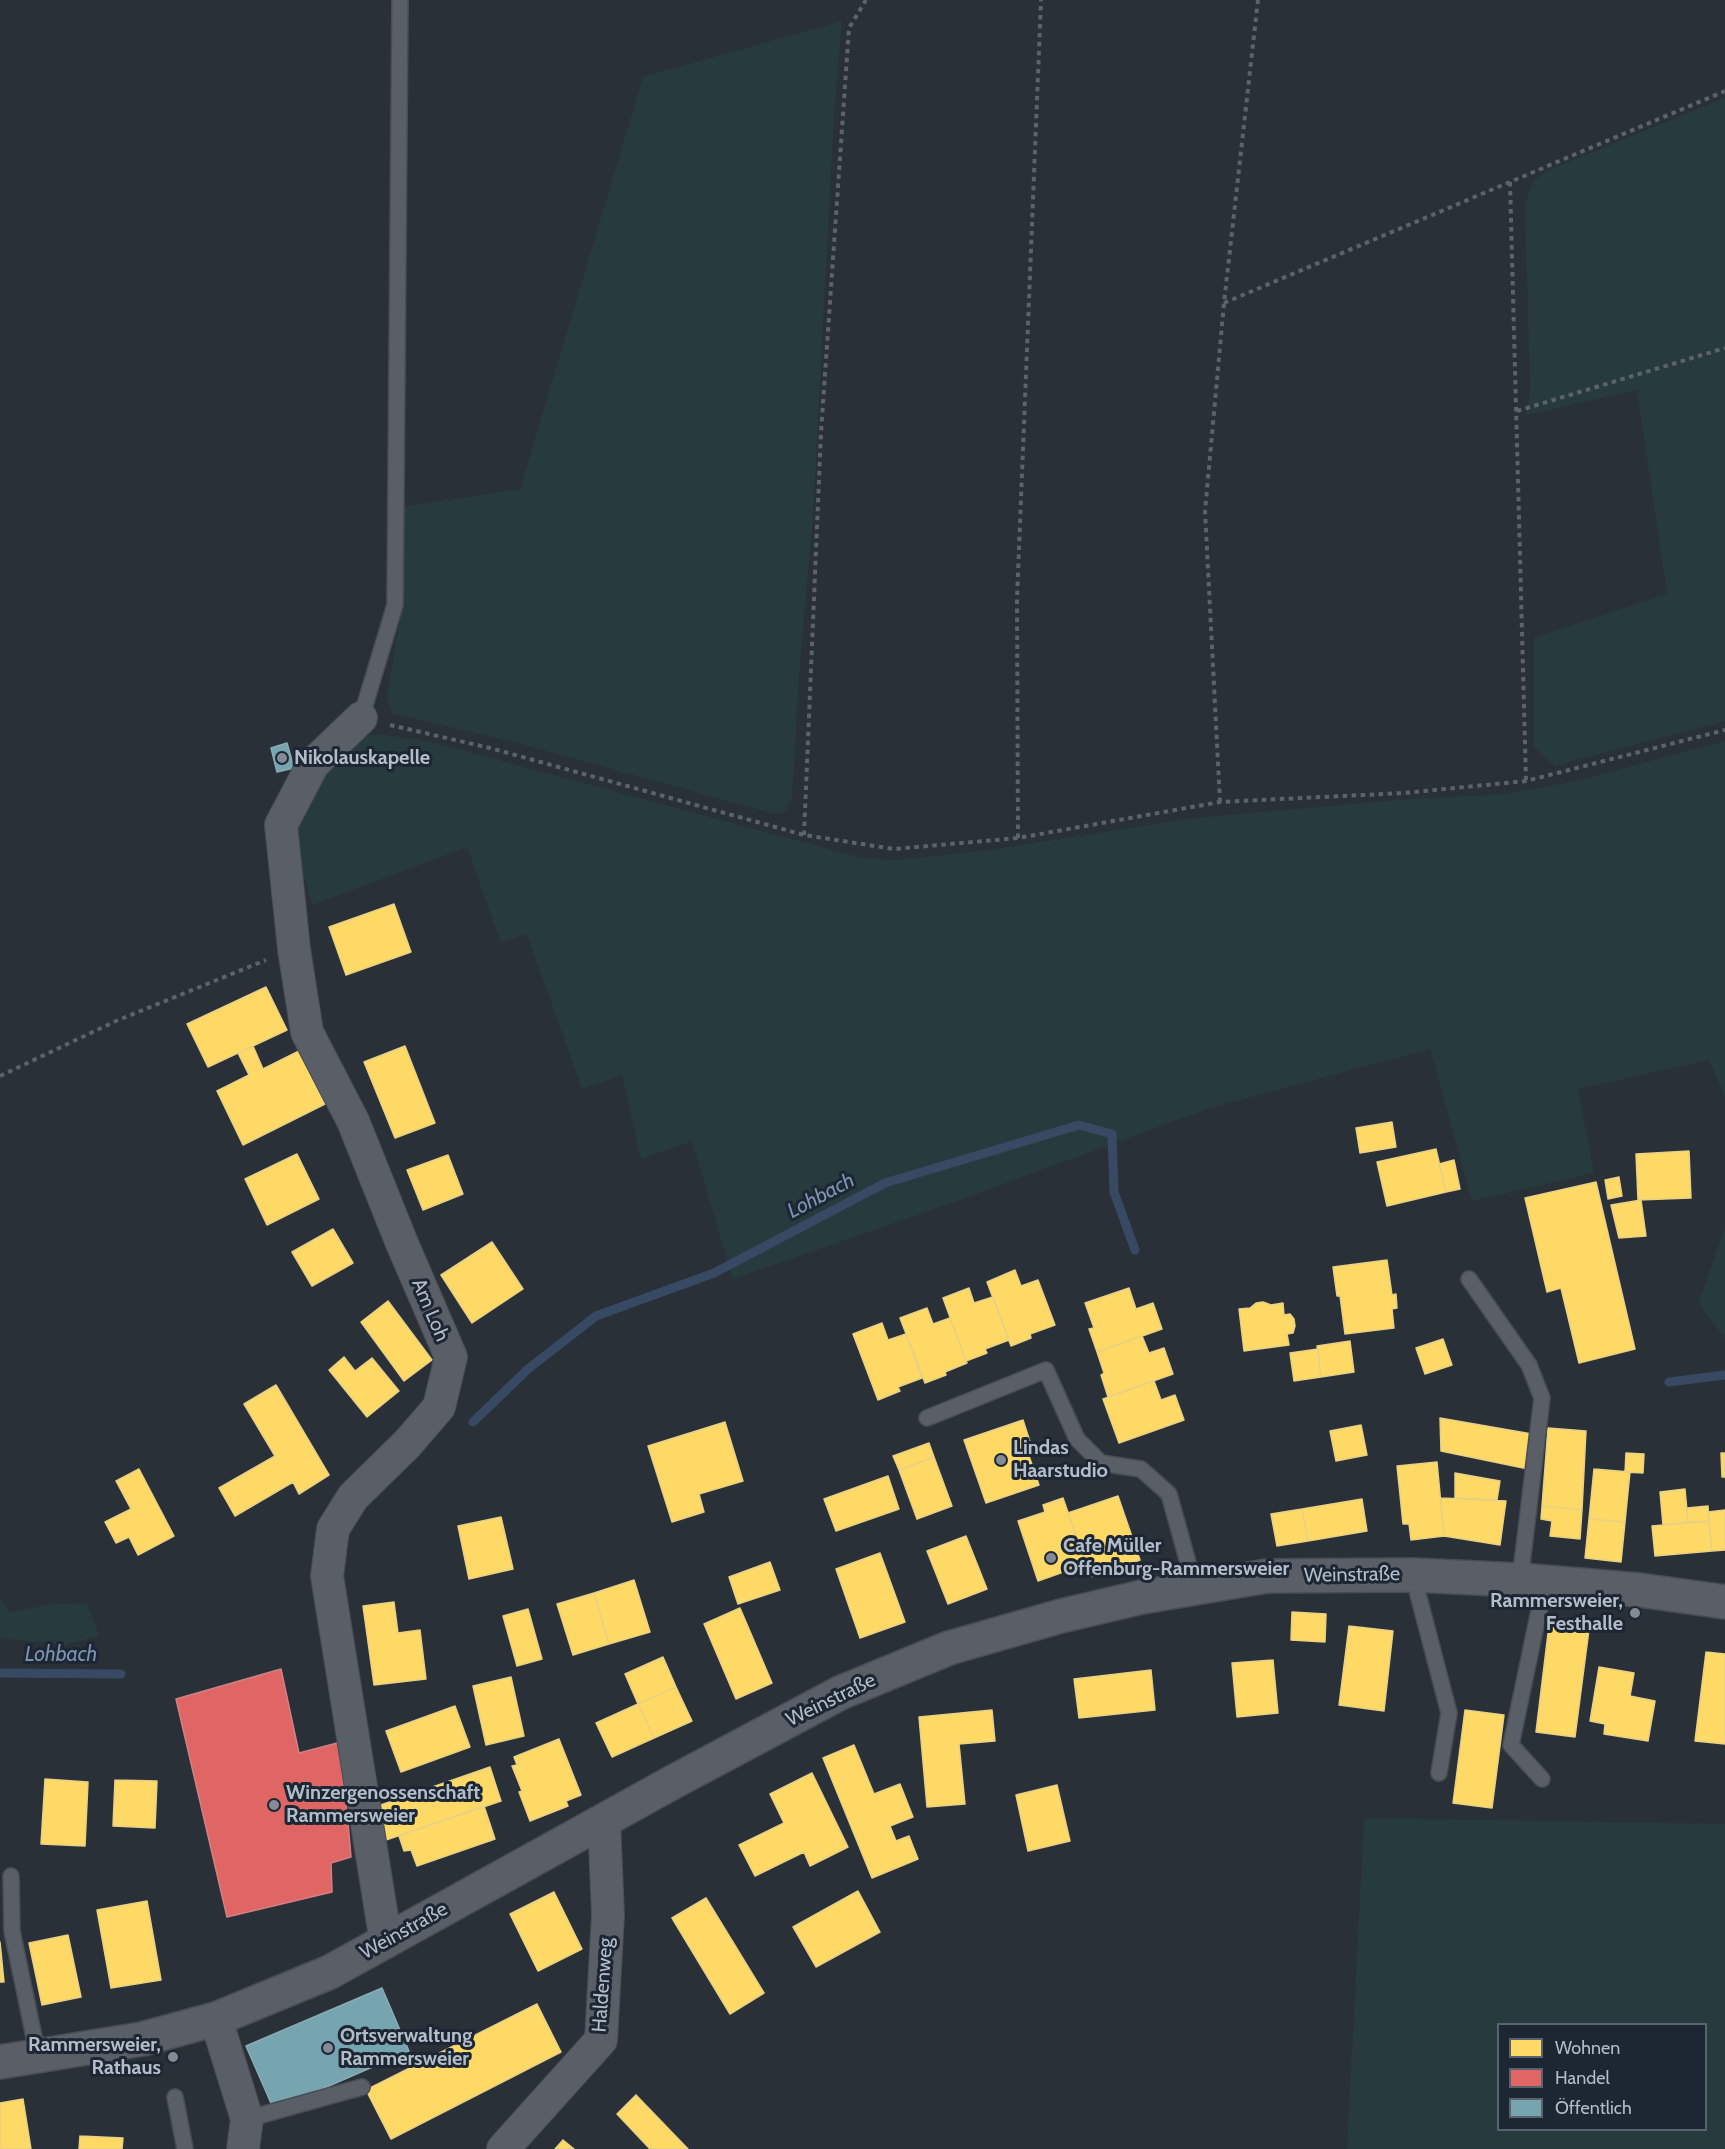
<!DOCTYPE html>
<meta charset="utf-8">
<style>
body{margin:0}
#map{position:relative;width:1725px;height:2149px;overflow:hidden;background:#2a3038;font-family:Cabin,sans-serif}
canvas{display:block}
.legend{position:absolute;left:1497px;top:2023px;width:210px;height:108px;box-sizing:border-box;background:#1d2633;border:2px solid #59626f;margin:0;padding:8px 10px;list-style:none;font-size:18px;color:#b4bcc9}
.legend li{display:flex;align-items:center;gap:12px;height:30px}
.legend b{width:30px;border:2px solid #59626f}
</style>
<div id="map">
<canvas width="1725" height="2149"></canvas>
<ul class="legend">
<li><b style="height:16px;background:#ffd966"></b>Wohnen</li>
<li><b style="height:16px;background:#e06666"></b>Handel</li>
<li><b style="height:16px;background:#76a5af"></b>Öffentlich</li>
</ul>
</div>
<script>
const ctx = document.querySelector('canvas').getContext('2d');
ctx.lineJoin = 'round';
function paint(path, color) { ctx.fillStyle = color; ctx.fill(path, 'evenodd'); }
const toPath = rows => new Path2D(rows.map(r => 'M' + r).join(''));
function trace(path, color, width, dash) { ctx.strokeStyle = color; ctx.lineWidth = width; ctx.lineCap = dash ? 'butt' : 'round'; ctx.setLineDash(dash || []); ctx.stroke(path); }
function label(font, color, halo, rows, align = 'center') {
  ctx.font = font + ' Cabin,sans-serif'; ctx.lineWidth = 6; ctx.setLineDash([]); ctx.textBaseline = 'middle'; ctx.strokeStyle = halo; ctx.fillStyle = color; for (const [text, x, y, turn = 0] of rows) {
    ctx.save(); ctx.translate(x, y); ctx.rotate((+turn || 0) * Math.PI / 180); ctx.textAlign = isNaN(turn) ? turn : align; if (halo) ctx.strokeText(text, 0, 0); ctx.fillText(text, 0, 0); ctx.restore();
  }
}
paint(toPath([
 [842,21,834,113,813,518,799,676,792,799,784,813,771,813,525,745,392,713,387,696,403,601,402,507,520,489,643,77],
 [1725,98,1725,721,1554,766,1534,747,1534,638,1667,594,1637,390,1526,415,1530,390,1525,204,1534,180,1549,170],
 [381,734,431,742,862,858,897,860,989,850,1194,818,1398,800,1505,794,1576,781,1725,741,1725,1097,1709,1060,1578,1089,1594,1173,1472,1201,1430,1049,1210,1108,946,1205,733,1279,692,1141,641,1159,622,1075,582,1089,527,934,501,943,467,847,312,905,297,851,294,835,316,770,348,737],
 [1725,1227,1725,1339,1699,1303],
 [0,1596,9,1612,55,1604,87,1603,99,1636,65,1645,0,1638],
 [1364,1818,1725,1824,1725,2149,1347,2149],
 [1498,2024,1706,2024,1706,2130,1498,2130]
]), '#273a3e');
const homes = toPath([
 [394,904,411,952,346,975,329,927,394,904],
 [266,987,287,1030,208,1067,187,1024,266,987],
 [253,1046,263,1069,299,1051,325,1104,243,1145,217,1091,249,1075,238,1053,253,1046],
 [405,1046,435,1123,395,1138,364,1062,405,1046],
 [1392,1122,1396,1147,1360,1153,1356,1128,1392,1122],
 [1436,1149,1446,1192,1387,1206,1377,1162,1436,1149],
 [1689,1151,1691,1198,1638,1200,1636,1154,1689,1151],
 [297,1154,319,1199,267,1225,245,1179,297,1154],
 [448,1155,463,1194,423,1210,407,1170,448,1155],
 [1454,1160,1460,1189,1446,1192,1439,1164,1454,1160],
 [1619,1177,1622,1196,1608,1199,1605,1180,1619,1177],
 [1596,1182,1635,1349,1579,1363,1561,1288,1547,1292,1525,1198,1596,1182],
 [1641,1200,1646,1236,1619,1238,1611,1205,1641,1200],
 [333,1229,353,1263,312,1286,292,1252,333,1229],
 [492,1242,523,1289,472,1323,441,1275,492,1242],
 [1387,1260,1392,1295,1396,1294,1397,1308,1392,1309,1394,1328,1345,1334,1340,1296,1337,1296,1333,1267,1387,1260],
 [1015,1270,1021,1286,1038,1280,1055,1325,1030,1334,1031,1338,1011,1346,987,1282,1015,1270],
 [969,1288,974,1303,993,1297,1009,1340,985,1349,987,1353,966,1361,943,1298,969,1288],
 [1129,1288,1136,1309,1153,1303,1162,1329,1097,1352,1089,1329,1094,1328,1085,1303,1129,1288],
 [388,1301,432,1360,404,1381,361,1322,388,1301],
 [1263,1302,1271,1305,1283,1303,1284,1315,1290,1314,1294,1319,1295,1326,1293,1333,1287,1334,1289,1345,1244,1351,1239,1309,1250,1308,1256,1303,1263,1302],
 [927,1308,933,1324,950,1318,967,1363,945,1372,946,1375,925,1383,900,1318,927,1308],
 [882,1323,888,1340,906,1334,922,1378,898,1387,900,1391,878,1400,853,1334,882,1323],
 [1142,1336,1149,1353,1164,1348,1173,1374,1108,1397,1101,1375,1104,1373,1097,1352,1142,1336],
 [1443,1339,1452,1365,1425,1374,1416,1348,1443,1339],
 [1350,1341,1354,1372,1321,1377,1317,1346,1350,1341],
 [1318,1349,1321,1377,1294,1381,1290,1353,1318,1349],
 [344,1357,355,1371,372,1358,399,1391,367,1417,329,1370,344,1357],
 [1154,1381,1161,1400,1175,1395,1184,1420,1119,1443,1103,1399,1154,1381],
 [276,1385,329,1475,299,1494,293,1482,235,1516,219,1488,275,1456,244,1404,276,1385],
 [1440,1418,1532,1434,1528,1469,1441,1451,1440,1418],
 [1023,1420,1034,1454,1029,1456,1039,1485,986,1503,964,1440,1023,1420],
 [725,1422,743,1481,699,1494,704,1512,672,1522,648,1446,725,1422],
 [1361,1425,1367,1455,1336,1461,1330,1431,1361,1425],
 [1548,1428,1586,1431,1582,1510,1542,1506,1548,1428],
 [929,1443,934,1457,899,1470,893,1456,929,1443],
 [1626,1453,1644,1454,1643,1473,1625,1472,1626,1453],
 [1721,1453,1725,1453,1725,1477,1722,1477,1721,1453],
 [934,1457,952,1506,917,1519,899,1470,934,1457],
 [1437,1462,1444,1536,1411,1540,1409,1524,1403,1524,1397,1466,1437,1462],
 [139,1469,174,1536,138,1555,129,1537,116,1543,105,1522,131,1509,116,1481,139,1469],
 [1594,1469,1630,1472,1625,1522,1589,1519,1594,1469],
 [1455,1473,1500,1481,1497,1500,1455,1498,1455,1473],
 [888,1476,899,1509,836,1531,824,1499,888,1476],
 [1685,1489,1688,1522,1663,1525,1660,1492,1685,1489],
 [1118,1496,1140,1560,1090,1577,1068,1513,1118,1496],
 [1063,1498,1086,1564,1038,1581,1018,1521,1045,1512,1043,1505,1063,1498],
 [1441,1498,1506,1501,1500,1545,1444,1536,1441,1498],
 [1362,1499,1367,1531,1308,1541,1302,1509,1362,1499],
 [1542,1506,1582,1510,1580,1539,1550,1536,1552,1521,1541,1519,1542,1506],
 [1708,1506,1709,1521,1688,1522,1687,1508,1708,1506],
 [1302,1509,1308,1541,1277,1546,1271,1514,1302,1509],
 [1725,1510,1725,1550,1712,1551,1708,1512,1725,1510],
 [501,1517,513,1569,469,1579,458,1526,501,1517],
 [1589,1519,1625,1522,1621,1562,1585,1558,1589,1519],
 [1709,1521,1712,1551,1655,1556,1652,1526,1709,1521],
 [966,1536,987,1589,948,1604,927,1551,966,1536],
 [880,1553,905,1622,860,1638,836,1569,880,1553],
 [770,1562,780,1590,738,1604,729,1577,770,1562],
 [634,1580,650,1632,609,1644,594,1593,634,1580],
 [594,1593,609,1644,573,1655,557,1604,594,1593],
 [394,1602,398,1633,420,1630,426,1679,374,1685,363,1606,394,1602],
 [740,1608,772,1683,736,1699,704,1624,740,1608],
 [528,1609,542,1659,517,1666,503,1616,528,1609],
 [1292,1612,1326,1614,1325,1642,1291,1640,1292,1612],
 [1550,1617,1590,1622,1575,1737,1536,1732,1550,1617],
 [1349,1626,1393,1631,1384,1711,1339,1705,1349,1626],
 [1706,1652,1725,1654,1725,1744,1695,1741,1706,1652],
 [663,1657,676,1687,638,1704,625,1674,663,1657],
 [1273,1660,1278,1713,1237,1717,1232,1663,1273,1660],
 [1599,1667,1634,1673,1630,1696,1655,1701,1648,1741,1604,1734,1605,1724,1590,1721,1599,1667],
 [1151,1670,1155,1710,1079,1718,1074,1679,1151,1670],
 [511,1677,524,1736,486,1745,473,1686,511,1677],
 [676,1687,692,1721,654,1738,638,1704,676,1687],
 [638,1704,654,1738,612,1757,596,1723,638,1704],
 [455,1706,470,1747,401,1772,386,1731,455,1706],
 [992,1710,995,1741,959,1744,965,1804,927,1807,919,1717,992,1710],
 [1465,1710,1504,1715,1492,1808,1453,1803,1465,1710],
 [559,1739,581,1795,566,1801,568,1806,530,1821,519,1792,522,1791,512,1766,517,1765,514,1757,559,1739],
 [854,1745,874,1794,900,1784,913,1817,890,1826,896,1841,909,1836,918,1859,872,1878,823,1758,854,1745],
 [490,1767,501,1801,386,1840,375,1807,490,1767],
 [812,1773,848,1847,810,1866,804,1852,755,1876,739,1845,784,1823,770,1794,812,1773],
 [45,1779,88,1782,85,1846,41,1844,45,1779],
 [115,1780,157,1781,155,1828,113,1826,115,1780],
 [1057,1785,1070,1841,1028,1851,1016,1795,1057,1785],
 [484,1806,495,1839,417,1866,411,1850,404,1851,399,1836,484,1806],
 [858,1891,880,1932,816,1967,793,1927,858,1891],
 [554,1892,582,1949,538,1971,510,1914,554,1892],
 [706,1898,764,1993,730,2014,672,1918,706,1898],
 [147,1901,161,1980,111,1988,97,1910,147,1901],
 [68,1935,81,1997,42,2005,29,1943,68,1935],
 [0,1942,4,1982,0,1982,0,1942],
 [537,2004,561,2052,391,2139,366,2090,537,2004],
 [636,2095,688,2149,650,2149,617,2114,636,2095],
 [23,2099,31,2149,0,2149,0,2103,23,2099],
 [80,2136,123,2138,122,2149,79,2149,80,2136],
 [563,2140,574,2149,555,2149,563,2140]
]);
paint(homes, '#ffd966');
trace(homes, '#e8d084', 1.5);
const shops = toPath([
 [281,1669,299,1753,341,1742,351,1857,331,1863,332,1892,227,1917,176,1699,281,1669]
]);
paint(shops, '#e06666');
trace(shops, '#d38084', 1.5);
const public = toPath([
 [287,743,294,768,277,772,271,748,287,743],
 [382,1988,409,2051,274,2110,246,2046,382,1988]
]);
paint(public, '#76a5af');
trace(public, '#89acb7', 1.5);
trace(toPath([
 [1669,1382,1725,1375],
 [473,1422,528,1369,596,1316,714,1273,885,1183,1079,1125,1112,1134,1114,1192,1135,1250],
 [0,1673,121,1674]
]), '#384963', 9);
const service = toPath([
 [361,718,395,605,400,0],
 [1469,1279,1529,1365,1542,1398,1520,1580],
 [927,1418,1046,1370,1077,1439,1101,1463,1141,1469,1169,1494,1195,1588],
 [1413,1575,1449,1713,1439,1773],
 [1542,1779,1511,1745,1545,1582],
 [11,1876,12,1931,38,2056],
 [175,2097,185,2149],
 [247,2119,362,2087]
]);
const minor = toPath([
 [361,718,313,764,281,825,294,949,307,1032,353,1121,401,1241,451,1357,439,1407,408,1443,353,1497,333,1529,327,1576,386,1942],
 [216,2019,247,2119,243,2149],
 [503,2149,601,2040,608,1915,604,1820]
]);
const tertiary = toPath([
 [0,2062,142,2039,216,2019,330,1972,675,1781,840,1693,949,1648,1061,1616,1142,1597,1267,1576,1413,1575,1520,1580,1639,1590,1725,1602]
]);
trace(service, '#484c53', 18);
trace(minor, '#484c53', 34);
trace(tertiary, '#484c53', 36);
trace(toPath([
 [1510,182,1526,781],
 [1224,303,1725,91],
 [1517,411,1725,348],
 [390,725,490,748,804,835,894,849,1018,838,1220,802,1404,793,1526,781,1725,730],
 [1220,802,1205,511,1224,303,1258,0],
 [804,835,821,432,849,28,866,0],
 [1018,838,1017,599,1041,0],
 [0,1076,116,1021,266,960]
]), '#5d636a', 4, [4.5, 4.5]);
trace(service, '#5a5e66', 15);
trace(minor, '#5a5e66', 32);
trace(tertiary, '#5a5e66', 33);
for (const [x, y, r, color] of [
 [282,758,6,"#848b96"],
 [1001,1460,6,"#848b96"],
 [1051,1558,6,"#848b96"],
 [1635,1613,6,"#848b96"],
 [274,1805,6,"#848b96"],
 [328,2048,6,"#848b96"],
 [173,2057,6,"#848b96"]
]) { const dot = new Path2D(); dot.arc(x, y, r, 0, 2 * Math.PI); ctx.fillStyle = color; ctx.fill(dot); trace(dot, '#1d2633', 2); }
label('bold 20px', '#b4bcc9', '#1d2633', [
 ["Nikolauskapelle",294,758],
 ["Lindas",1013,1448],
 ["Haarstudio",1013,1471],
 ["Cafe Müller",1063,1546],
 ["Offenburg-Rammersweier",1063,1569],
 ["Rammersweier,",1623,1601,"right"],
 ["Festhalle",1623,1624,"right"],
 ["Winzergenossenschaft",286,1793],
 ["Rammersweier",286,1816],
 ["Ortsverwaltung",340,2036],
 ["Rammersweier",340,2059],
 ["Rammersweier,",161,2045,"right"],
 ["Rathaus",161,2068,"right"]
], 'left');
label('20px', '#b4bcc9', '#1d2633', [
 ["Am Loh",430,1310,67],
 ["Weinstraße",1352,1575,-1],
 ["Weinstraße",831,1700,-26],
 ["Weinstraße",404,1931,-29],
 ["Haldenweg",603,1985,-86]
]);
label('italic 21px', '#7c92b1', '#1d2633', [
 ["Lohbach",821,1196,-28],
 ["Lohbach",61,1655]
]);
</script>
